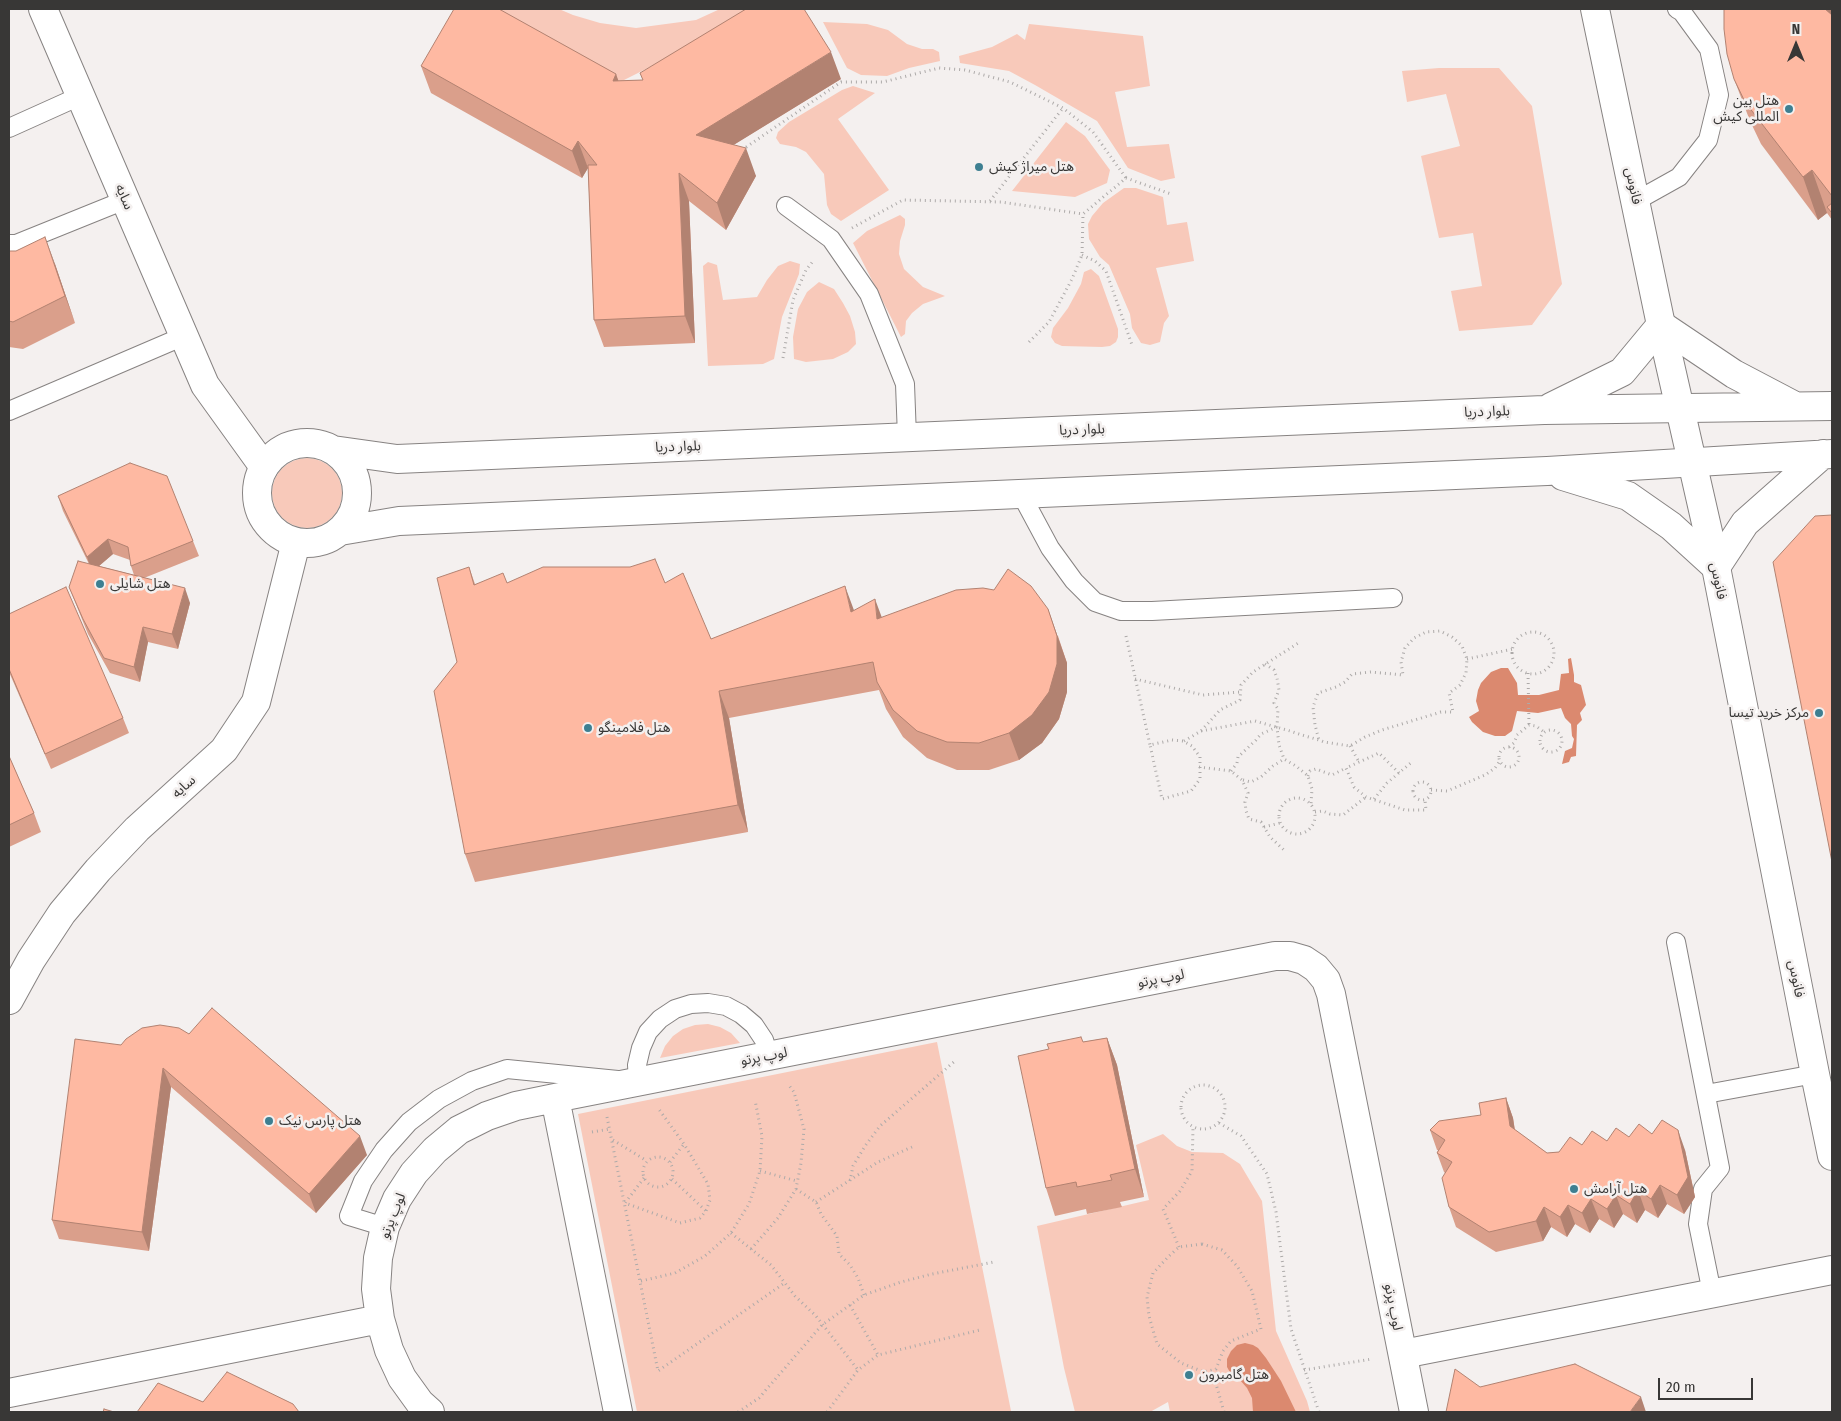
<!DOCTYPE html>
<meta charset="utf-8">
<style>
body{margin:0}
#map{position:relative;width:1841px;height:1421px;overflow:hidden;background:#f4f0ef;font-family:"Fira Sans Condensed",sans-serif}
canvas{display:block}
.frame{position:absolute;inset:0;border:10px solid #383736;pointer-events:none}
.north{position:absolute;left:1771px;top:20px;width:50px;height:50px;-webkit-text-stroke:4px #f4f0ef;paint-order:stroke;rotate:0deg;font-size:14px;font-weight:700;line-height:20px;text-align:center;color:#383736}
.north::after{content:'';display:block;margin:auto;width:18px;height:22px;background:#383736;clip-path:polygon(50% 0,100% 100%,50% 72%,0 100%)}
.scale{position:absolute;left:1658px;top:1378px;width:95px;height:22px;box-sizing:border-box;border:2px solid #383736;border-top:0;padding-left:6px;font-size:15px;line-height:18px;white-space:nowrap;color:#383736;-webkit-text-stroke:4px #f4f0ef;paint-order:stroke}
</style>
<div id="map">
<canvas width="1841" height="1421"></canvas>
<div class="frame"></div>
<div class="north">N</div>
<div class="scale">20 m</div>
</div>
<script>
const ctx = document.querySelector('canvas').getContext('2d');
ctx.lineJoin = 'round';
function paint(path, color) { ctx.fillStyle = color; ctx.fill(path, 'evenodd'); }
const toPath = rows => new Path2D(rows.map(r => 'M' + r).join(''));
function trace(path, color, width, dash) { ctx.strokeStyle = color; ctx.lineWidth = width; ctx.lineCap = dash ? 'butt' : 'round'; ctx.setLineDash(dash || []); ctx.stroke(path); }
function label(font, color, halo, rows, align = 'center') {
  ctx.font = font + ' "Fira Sans Condensed","Noto Sans Arabic",sans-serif'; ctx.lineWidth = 5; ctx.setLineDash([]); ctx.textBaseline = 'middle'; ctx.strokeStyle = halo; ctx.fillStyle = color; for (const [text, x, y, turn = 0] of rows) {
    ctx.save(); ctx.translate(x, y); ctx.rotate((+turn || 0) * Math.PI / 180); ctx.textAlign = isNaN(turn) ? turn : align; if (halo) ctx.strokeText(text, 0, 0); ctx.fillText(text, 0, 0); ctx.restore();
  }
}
paint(toPath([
 [476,9,559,9,573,15,600,23,636,28,696,20,720,9,766,9,616,84],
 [823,22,867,24,888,30,907,44,922,49,933,49,939,52,940,61,909,68,887,76,861,75,847,68],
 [1029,24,1143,36,1150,86,1115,92,1127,147,1169,144,1175,178,1161,181,1128,168,1097,121,1035,85,1009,71,960,63,959,56,992,47,1017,34,1025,40],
 [1439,68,1499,68,1532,106,1562,284,1532,325,1459,331,1451,291,1482,286,1473,233,1439,238,1421,156,1460,146,1446,94,1407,102,1402,71],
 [853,86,875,93,838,119,889,190,841,221,831,214,827,205,824,174,806,152,796,147,780,144,776,138,778,132,789,122,842,90],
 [1066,122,1085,136,1110,170,1107,183,1075,197,1012,191],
 [1124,188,1136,188,1163,197,1167,225,1187,222,1194,261,1156,268,1169,316,1164,323,1160,342,1150,345,1141,343,1132,328,1130,314,1109,265,1100,257,1089,239,1088,224,1092,216,1103,203],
 [900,215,905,219,905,225,900,241,899,254,904,269,923,287,945,296,923,304,912,313,906,321,905,334,901,337,853,243,867,231],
 [790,261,800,264,799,274,782,317,774,359,763,364,708,366,703,266,708,262,717,265,723,300,757,297,767,280,778,266],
 [1091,269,1099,276,1118,329,1118,337,1116,342,1110,346,1102,347,1062,346,1055,343,1051,337,1053,328,1068,308,1081,284,1084,272],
 [819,282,834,289,843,303,850,316,855,332,856,344,848,352,833,359,806,362,794,359,793,337,798,309,807,292],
 '272 493a35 35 0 1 1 70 0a35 35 0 1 1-70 0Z',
 [708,1024,720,1027,731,1033,740,1043,660,1058,665,1046,673,1036,683,1029,695,1025],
 [937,1042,1011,1411,637,1412,578,1114],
 [1163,1134,1177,1146,1192,1152,1223,1153,1240,1164,1262,1201,1276,1331,1307,1401,1310,1412,1170,1412,1168,1402,1150,1412,1075,1412,1064,1368,1037,1226,1149,1200,1136,1145]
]), '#f8c9ba');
paint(toPath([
 [1571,658,1574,675,1574,682,1581,685,1586,705,1580,713,1582,720,1577,725,1576,756,1571,757,1569,762,1562,764,1565,751,1572,748,1574,739,1572,736,1571,724,1565,718,1561,708,1538,713,1517,711,1512,731,1505,736,1495,736,1483,732,1472,722,1469,717,1479,711,1476,701,1478,690,1481,683,1491,672,1501,668,1508,668,1517,683,1518,695,1539,695,1559,690,1561,674,1569,673,1568,659],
 [1245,1343,1253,1345,1258,1348,1266,1358,1281,1381,1296,1412,1253,1412,1252,1398,1247,1388,1240,1380,1231,1374,1227,1367,1227,1359,1231,1351,1237,1345]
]), '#db896f');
const service = toPath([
 [9,128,80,96],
 [1636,201,1679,177,1708,140,1719,95,1709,49,1682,12,1677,9],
 [786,206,831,239,869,294,905,384,907,437],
 [9,244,16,244,125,200],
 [9,411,184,336],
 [1021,494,1050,548,1074,581,1095,602,1121,611,1152,611,1393,598],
 [1676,942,1720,1168,1703,1189,1698,1224,1712,1293],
 [1706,1094,1815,1074],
 [385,1227,349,1216,363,1181,384,1150,409,1122,439,1099,472,1081,507,1069,638,1082,637,1065,641,1048,648,1032,660,1019,675,1009,691,1004,708,1003,726,1006,741,1014,754,1025,764,1040,769,1056]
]);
const minor = toPath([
 [9,1000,31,960,62,913,98,870,137,829,224,750,256,702,296,542],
 [555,1098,618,1412],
 [1403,1354,1832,1270],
 [9,1393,380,1319],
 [430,1412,420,1403,402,1378,389,1350,380,1319,376,1289,378,1258,385,1227,397,1199,414,1173,435,1150,459,1130,487,1116,516,1106,555,1098,1275,956,1290,956,1304,960,1316,968,1326,980,1331,994,1414,1412]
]);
const tertiary = toPath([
 [43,9,205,385,264,467],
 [1595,9,1661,325,1716,567,1815,1074,1832,1156]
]);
const secondary = toPath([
 [1551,407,1622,372,1661,325,1734,374,1793,405],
 '257 493a50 50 0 1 1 100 0a50 50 0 1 1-100 0Z',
 [333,450,397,459,1544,410,1832,406],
 [1563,476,1628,496,1671,526,1716,567,1745,523,1823,454],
 [340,531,399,521,1547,471,1832,454]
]);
trace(service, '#878382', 20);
trace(minor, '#878382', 30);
trace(tertiary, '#878382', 30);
trace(secondary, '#878382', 30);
trace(toPath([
 [742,150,841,82,883,82,939,68,965,70,1010,82,1063,108,1093,132,1126,178],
 [990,201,1063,108],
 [852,228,903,200,1001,202,1083,214,1126,178,1171,194],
 [1082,255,1095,261,1106,271,1132,345],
 [1029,342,1049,322,1072,279,1082,255,1083,214],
 [783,358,793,300,806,270,814,260],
 '1512 653a21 21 0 1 1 42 0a21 21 0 1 1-42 0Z',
 [1126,636,1150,745],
 [1467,659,1513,649],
 [1265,664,1274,670,1277,678,1279,690,1274,703,1278,709,1277,727,1279,745,1284,759,1296,766,1308,776,1312,789,1311,804],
 [1528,673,1529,725],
 [1135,679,1203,695,1240,692],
 '1540 741a11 11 0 1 1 22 0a11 11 0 1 1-22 0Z',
 [1201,731,1255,721,1290,731,1302,735,1319,740,1324,742,1350,746,1365,737,1382,730,1441,712,1453,712,1449,693,1460,685,1466,673,1467,659,1462,646,1452,637,1440,631,1426,632,1414,638,1405,648,1401,662,1403,675,1371,672,1352,674,1345,682,1336,687,1318,693,1313,707,1315,725,1319,740],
 [1172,740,1183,741,1192,746,1200,757,1200,779,1191,791,1162,799,1150,745,1172,740],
 [1184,741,1201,731,1220,710,1240,700,1241,685,1253,672,1300,642],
 [1350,746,1359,762],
 [1509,747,1514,743,1517,735,1529,725,1536,726,1544,732],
 '1499 757a10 10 0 1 1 20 0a10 10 0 1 1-20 0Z',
 [1199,767,1231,771,1242,780,1248,793,1245,802,1246,811,1249,819,1261,822,1270,837,1284,850],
 [1231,771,1237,763,1238,757,1256,740,1261,734,1277,727],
 [1399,773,1379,753,1346,768,1354,787,1366,797,1405,810,1426,810,1425,800],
 [1308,776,1310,771,1316,769,1332,775,1346,768],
 [1243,780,1251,782,1261,777,1273,766,1284,759],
 '1413 791a9 9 0 1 1 18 0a9 9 0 1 1-18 0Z',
 [1431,790,1447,791,1485,775,1495,768,1500,761],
 '1279 816a18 18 0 1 1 36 0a18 18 0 1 1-36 0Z',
 [1374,799,1387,783,1413,761],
 [1315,812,1323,811,1330,814,1343,815,1366,797],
 [1264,827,1280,823],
 '1181 1107a22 22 0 1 1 44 0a22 22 0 1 1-44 0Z',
 [607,1117,658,1371,786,1282],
 [1219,1123,1241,1136,1267,1174,1276,1212,1291,1329,1319,1412],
 [592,1132,610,1129],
 [613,1140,647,1161],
 '643 1172a15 15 0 1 1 30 0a15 15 0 1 1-30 0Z',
 [670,1162,684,1144],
 [760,1171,797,1181],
 [644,1178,625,1203,680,1223,700,1218,706,1211,710,1200,708,1184,684,1144,658,1108],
 [672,1179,706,1211],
 [850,1181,853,1166,865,1146,880,1126,955,1061],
 [796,1189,816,1202,821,1214,837,1236,839,1254,850,1265,858,1278,864,1295],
 [816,1202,878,1162,912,1147],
 [731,1233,771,1265,795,1296,816,1316,858,1370],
 [1202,1244,1222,1250,1237,1266,1252,1291,1261,1329,1231,1341,1223,1351,1216,1369,1204,1372,1181,1363,1157,1344,1149,1316,1147,1297,1153,1273,1168,1257,1179,1247,1202,1244],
 [1179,1247,1163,1209,1180,1191,1192,1171,1193,1128],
 [751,1249,778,1218,796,1189,801,1163,804,1129,794,1092,788,1084],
 [641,1281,675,1273,705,1256,731,1233,749,1204,760,1171,762,1136,755,1100],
 [850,1305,878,1355],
 [1304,1370,1372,1359],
 [1204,1372,1216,1384,1224,1412],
 [738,1412,759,1398,822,1325,864,1295,901,1282,932,1274,994,1262],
 [827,1412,858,1370,878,1355,980,1330]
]), '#adaaa9', 3, [1, 4]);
trace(service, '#fff', 18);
trace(minor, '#fff', 28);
trace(tertiary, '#fff', 28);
trace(secondary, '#fff', 28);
paint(toPath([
 [1832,9,1832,220,1827,213,1818,220,1761,144,1750,121,1734,79],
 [421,66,616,74,618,81,643,80,640,73,841,79,733,145,756,176,726,230,689,201,695,343,604,347,594,320,588,168,582,178,431,93],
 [9,251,55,264,75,323,23,349,9,347],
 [58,496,193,541,199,556,144,578,190,603,178,649,148,642,140,682,110,673,88,634,69,587,89,564,63,511],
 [113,554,130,560,131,566,134,575,99,566],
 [469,567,475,584,507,583,665,583,711,639,854,610,881,618,1058,636,1067,663,1067,692,1059,719,1042,743,1019,760,989,770,957,770,927,758,903,737,886,709,879,690,729,718,748,832,475,882,465,854,457,662],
 [9,614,123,718,129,733,51,769,9,672],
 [9,756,34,813,41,832,9,847],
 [1107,1038,1117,1065,1144,1197,1120,1202,1122,1207,1087,1214,1086,1209,1055,1216,1046,1188,1083,1042],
 [121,1045,367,1155,316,1213,171,1087,149,1251,59,1239,52,1220],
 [1506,1098,1513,1118,1515,1130,1547,1153,1559,1152,1582,1145,1652,1134,1685,1150,1695,1197,1684,1214,1667,1204,1658,1218,1645,1210,1637,1223,1623,1214,1614,1228,1599,1219,1590,1233,1575,1224,1567,1237,1551,1227,1543,1241,1496,1252,1456,1227,1449,1207,1445,1173,1444,1172,1437,1153,1438,1150,1437,1150,1430,1130,1481,1115]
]), '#da9f8b');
paint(toPath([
 [1823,9,1832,9,1832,33],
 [831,52,841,79,706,162,696,135],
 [616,74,626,102,613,81],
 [578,141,588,168,582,178,572,151],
 [746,148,756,176,726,230,717,203],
 [1812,170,1827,213,1818,220,1803,177],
 [679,173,689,201,695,343,685,316],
 [45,237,55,264,75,323,65,296],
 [108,539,113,554,92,572,87,557],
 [845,586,855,613,851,612],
 [185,588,190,603,178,649,172,634],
 [875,599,885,626,877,619],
 [1048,609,1067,663,1067,692,1059,719,1042,743,1019,760,1009,733],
 [143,627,148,642,140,682,134,667],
 [719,691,729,718,748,832,738,805],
 [1107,1038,1117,1065,1144,1197,1135,1169],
 [163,1068,171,1087,149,1251,142,1232],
 [1506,1098,1513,1118,1517,1146,1510,1126],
 [1678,1130,1685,1150,1695,1197,1684,1214,1677,1195],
 [360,1136,367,1155,316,1213,309,1194],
 [1660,1185,1667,1204,1658,1218,1651,1199],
 [1638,1190,1645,1210,1637,1223,1630,1204],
 [1616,1195,1623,1214,1614,1228,1607,1209],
 [1591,1199,1599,1219,1590,1233,1582,1213],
 [1568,1205,1575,1224,1567,1237,1560,1217],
 [1544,1207,1551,1227,1543,1241,1536,1221],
 [1641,1397,1646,1412,1630,1412]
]), '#b28271');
const building = toPath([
 [454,9,499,9,616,74,613,81,643,80,640,73,746,9,804,9,831,52,696,135,746,148,717,203,679,173,685,316,594,320,588,165,597,165,578,141,572,151,421,66,454,9],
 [1724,9,1825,9,1832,15,1832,196,1812,170,1803,177,1745,102,1734,79,1727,54,1724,29,1724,9],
 [1832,203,1832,213,1827,207,1832,203],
 [45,237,65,296,13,322,9,321,9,251,16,251,45,237],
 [130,463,167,476,193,541,131,566,128,547,108,539,87,557,58,496,130,463],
 [1832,515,1832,862,1773,562,1815,516,1832,515],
 [655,559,665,583,683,573,711,639,845,586,851,612,875,599,877,619,956,590,983,588,994,590,1008,569,1031,586,1048,609,1057,636,1057,664,1049,692,1032,715,1009,733,979,743,947,742,917,731,893,710,877,682,873,662,719,691,738,805,465,854,434,691,457,662,437,578,469,567,474,585,503,573,507,583,543,567,630,567,655,559],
 [78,561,185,588,172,634,143,627,134,667,104,658,83,619,69,587,78,561],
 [66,587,123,718,45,754,9,669,9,614,66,587],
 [9,756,34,813,9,825,9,756],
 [212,1008,360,1136,309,1194,163,1068,142,1232,52,1220,75,1039,121,1045,126,1039,142,1028,160,1025,179,1028,189,1034,212,1008],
 [1081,1037,1083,1042,1107,1038,1135,1169,1110,1175,1112,1180,1077,1187,1076,1182,1046,1188,1018,1056,1049,1049,1047,1044,1081,1037],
 [1506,1098,1510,1126,1547,1153,1559,1152,1570,1137,1582,1145,1592,1131,1607,1141,1616,1128,1629,1137,1639,1124,1652,1134,1662,1120,1678,1130,1688,1177,1677,1195,1660,1185,1651,1199,1638,1190,1630,1204,1616,1195,1607,1209,1591,1199,1582,1213,1568,1205,1560,1217,1544,1207,1536,1221,1489,1232,1449,1207,1442,1178,1452,1162,1437,1153,1445,1140,1430,1130,1439,1121,1481,1115,1479,1103,1506,1098],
 [1575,1364,1641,1397,1630,1412,1446,1412,1455,1369,1480,1387,1575,1364],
 [227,1372,293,1404,299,1412,137,1412,158,1383,203,1402,227,1372],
 [104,1409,114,1412,103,1412,104,1409]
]);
paint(building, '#feb9a2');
trace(building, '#b28271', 1);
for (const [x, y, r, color] of [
 [1789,109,5,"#3e7f91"],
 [979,167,5,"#3e7f91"],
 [100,584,5,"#3e7f91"],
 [1819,713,5,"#3e7f91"],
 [588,728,5,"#3e7f91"],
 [269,1121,5,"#3e7f91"],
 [1574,1189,5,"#3e7f91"],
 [1189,1375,5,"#3e7f91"]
]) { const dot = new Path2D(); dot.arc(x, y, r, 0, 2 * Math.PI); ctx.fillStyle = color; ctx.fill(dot); trace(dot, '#f4f0ef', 2); }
label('14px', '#383736', '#f4f0ef', [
 ["هتل بین",1779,101,"right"],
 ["المللی کیش",1779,117,"right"],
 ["هتل میراژ کیش",989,167],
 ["هتل شایلی",110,584],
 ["مرکز خرید تیسا",1809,713,"right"],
 ["هتل فلامینگو",598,728],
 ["هتل پارس نیک",279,1121],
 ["هتل آرامش",1584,1189],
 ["هتل گامبرون",1199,1375]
], 'left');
label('14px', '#383736', '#f4f0ef', [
 ["فانوس",1633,186,78],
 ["سایه",124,197,67],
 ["بلوار دریا",1487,412,-2],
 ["بلوار دریا",1082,430,-2],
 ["بلوار دریا",678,447,-2],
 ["فانوس",1718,581,78],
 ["سایه",184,787,-42],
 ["لوپ پرتو",1161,979,-11],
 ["فانوس",1796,979,79],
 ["لوپ پرتو",764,1057,-11],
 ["لوپ پرتو",393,1216,-68],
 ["لوپ پرتو",1393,1307,79]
]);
</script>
